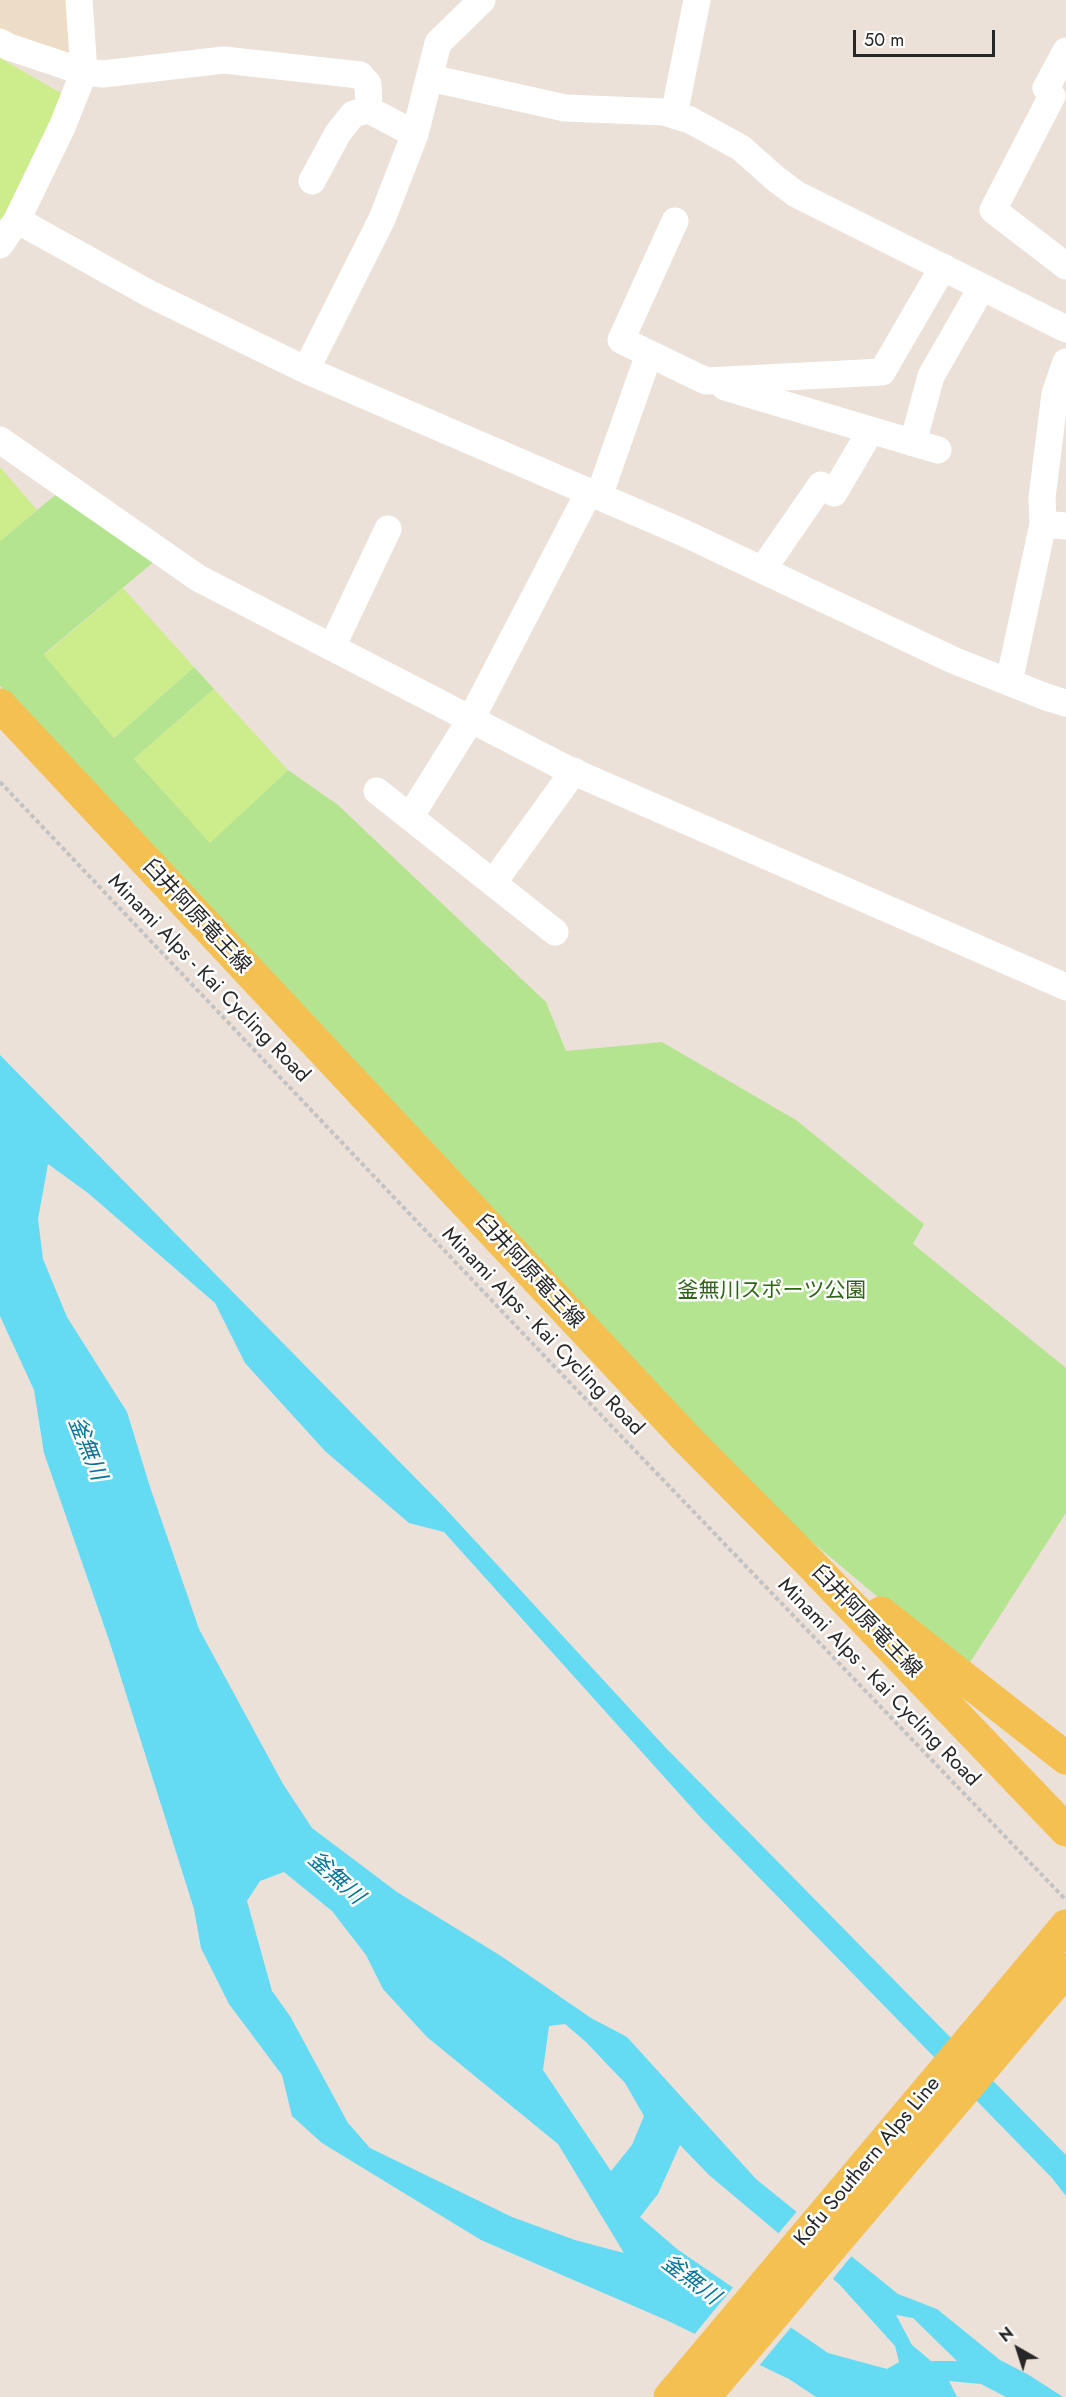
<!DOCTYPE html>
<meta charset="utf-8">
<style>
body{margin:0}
#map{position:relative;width:1066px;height:2397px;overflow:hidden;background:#ebe1d8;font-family:Jost,sans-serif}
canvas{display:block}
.north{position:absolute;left:988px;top:2319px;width:60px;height:60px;-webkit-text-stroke:4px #fff;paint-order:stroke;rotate:321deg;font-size:16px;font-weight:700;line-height:24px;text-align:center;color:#272727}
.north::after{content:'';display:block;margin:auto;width:21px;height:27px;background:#272727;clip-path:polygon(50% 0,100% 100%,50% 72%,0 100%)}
.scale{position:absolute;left:853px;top:30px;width:142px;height:27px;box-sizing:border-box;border:3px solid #272727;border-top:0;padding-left:8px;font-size:18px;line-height:21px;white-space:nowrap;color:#272727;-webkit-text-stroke:4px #fff;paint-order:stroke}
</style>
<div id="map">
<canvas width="1066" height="2397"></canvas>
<div class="north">N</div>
<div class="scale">50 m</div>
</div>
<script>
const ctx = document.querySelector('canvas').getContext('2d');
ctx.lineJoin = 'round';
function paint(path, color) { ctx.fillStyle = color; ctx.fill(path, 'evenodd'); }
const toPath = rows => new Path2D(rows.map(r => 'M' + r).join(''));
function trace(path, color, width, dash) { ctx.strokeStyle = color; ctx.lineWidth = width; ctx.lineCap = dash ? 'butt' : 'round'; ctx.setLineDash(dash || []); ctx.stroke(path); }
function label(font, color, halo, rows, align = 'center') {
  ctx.font = font + ' Jost,"Noto Sans JP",sans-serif'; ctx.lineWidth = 5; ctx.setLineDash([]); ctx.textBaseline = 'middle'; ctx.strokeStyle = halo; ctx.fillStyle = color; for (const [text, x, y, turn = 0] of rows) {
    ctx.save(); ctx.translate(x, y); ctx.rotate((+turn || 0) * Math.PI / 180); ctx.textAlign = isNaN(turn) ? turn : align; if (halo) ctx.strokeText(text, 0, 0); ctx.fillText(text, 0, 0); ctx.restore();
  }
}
paint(toPath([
 [0,0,73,0,79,48,68,57,0,31]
]), '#eeddc6');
paint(toPath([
 [59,492,156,560,44,654,114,738,194,667,214,689,134,759,210,842,288,770,338,805,546,1002,566,1051,662,1042,796,1120,924,1224,913,1244,1066,1368,1066,1513,969,1664,903,1618,787,1521,179,881,0,686,0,541]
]), '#b5e491');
paint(toPath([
 [0,58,66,96,2,220,0,218],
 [0,467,37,510,0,541],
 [123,588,194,667,114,738,44,655],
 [214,689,288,770,210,843,134,759]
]), '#cded8c');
paint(toPath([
 [0,1055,443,1506,665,1747,1066,2155,1066,2196,1052,2178,702,1819,444,1532,409,1523,325,1451,245,1363,215,1303,88,1193,48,1164,38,1219,43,1259,67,1317,127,1412,150,1487,199,1629,283,1784,312,1828,397,1892,501,1956,591,2018,627,2037,756,2179,898,2294,937,2309,1000,2360,1029,2375,1063,2397,1006,2397,981,2384,949,2381,957,2397,816,2397,789,2379,666,2320,481,2240,322,2143,292,2116,282,2075,229,2004,201,1948,194,1909,110,1643,44,1453,34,1390,0,1316],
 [284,1872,332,1911,366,1955,383,1989,427,2037,558,2144,624,2253,575,2240,512,2217,370,2148,348,2123,290,2016,272,1991,247,1901,260,1881],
 [565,2024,586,2042,625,2083,644,2116,632,2145,611,2171,543,2070,549,2026],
 [680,2145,709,2175,839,2284,895,2346,899,2362,887,2369,828,2353,677,2249,640,2217,658,2194],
 [896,2315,913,2318,957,2361,931,2361,912,2345]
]), '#65daf3');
paint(toPath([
 [799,2209,854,2253,831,2281,777,2235],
 [735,2285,793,2325,758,2367,693,2336]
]), '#ebe1d8');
trace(toPath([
 [0,782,553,1365,1066,1900]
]), '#c3c3c3', 4, [4.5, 3]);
trace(toPath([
 [0,42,9,47,84,72,103,74,224,60,360,75,368,84,369,110,415,134],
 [1066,51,1046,88,1052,96,993,210,1066,266],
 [430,78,565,108,664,112,690,120,741,148,776,179,796,194,1066,329],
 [674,115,697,0],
 [312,181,338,133,353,114,369,110],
 [17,220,148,293,306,370,684,533,953,660,1046,697,1066,703],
 [675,221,621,340,706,381,882,372,943,267],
 [0,245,17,220,62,127,84,72,79,0],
 [306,370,382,219,415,134,438,43,482,0],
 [725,387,938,450],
 [0,440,198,578,565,768,1066,987],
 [913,443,931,376,982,287],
 [599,496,649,354],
 [1043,524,1042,498,1055,394,1066,362],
 [763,569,821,485,834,493,871,430],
 [332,647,388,529],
 [1009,682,1043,524,1066,526],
 [377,791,555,932],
 [410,817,471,719,589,492],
 [493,883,574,771]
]), '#fff', 27);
trace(toPath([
 [0,705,686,1438,811,1564,1066,1830],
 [881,1613,1066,1758],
 [670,2397,1066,1926],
 [704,2397,1066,1970]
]), '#f5c052', 33);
label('21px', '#272727', '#fff', [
 ["臼井阿原竜王線",196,917,47],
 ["Minami Alps - Kai Cycling Road",208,979,46],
 ["臼井阿原竜王線",529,1272,47],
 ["Minami Alps - Kai Cycling Road",542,1332,46],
 ["臼井阿原竜王線",866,1622,46],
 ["Minami Alps - Kai Cycling Road",878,1683,46],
 ["Kofu Southern Alps Line",868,2162,-50]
]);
label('21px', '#2e6516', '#fff', [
 ["釜無川スポーツ公園",772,1292]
]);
label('italic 22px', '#08769b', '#fff', [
 ["釜無川",86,1449,68],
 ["釜無川",335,1879,42],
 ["釜無川",690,2281,37]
]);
</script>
